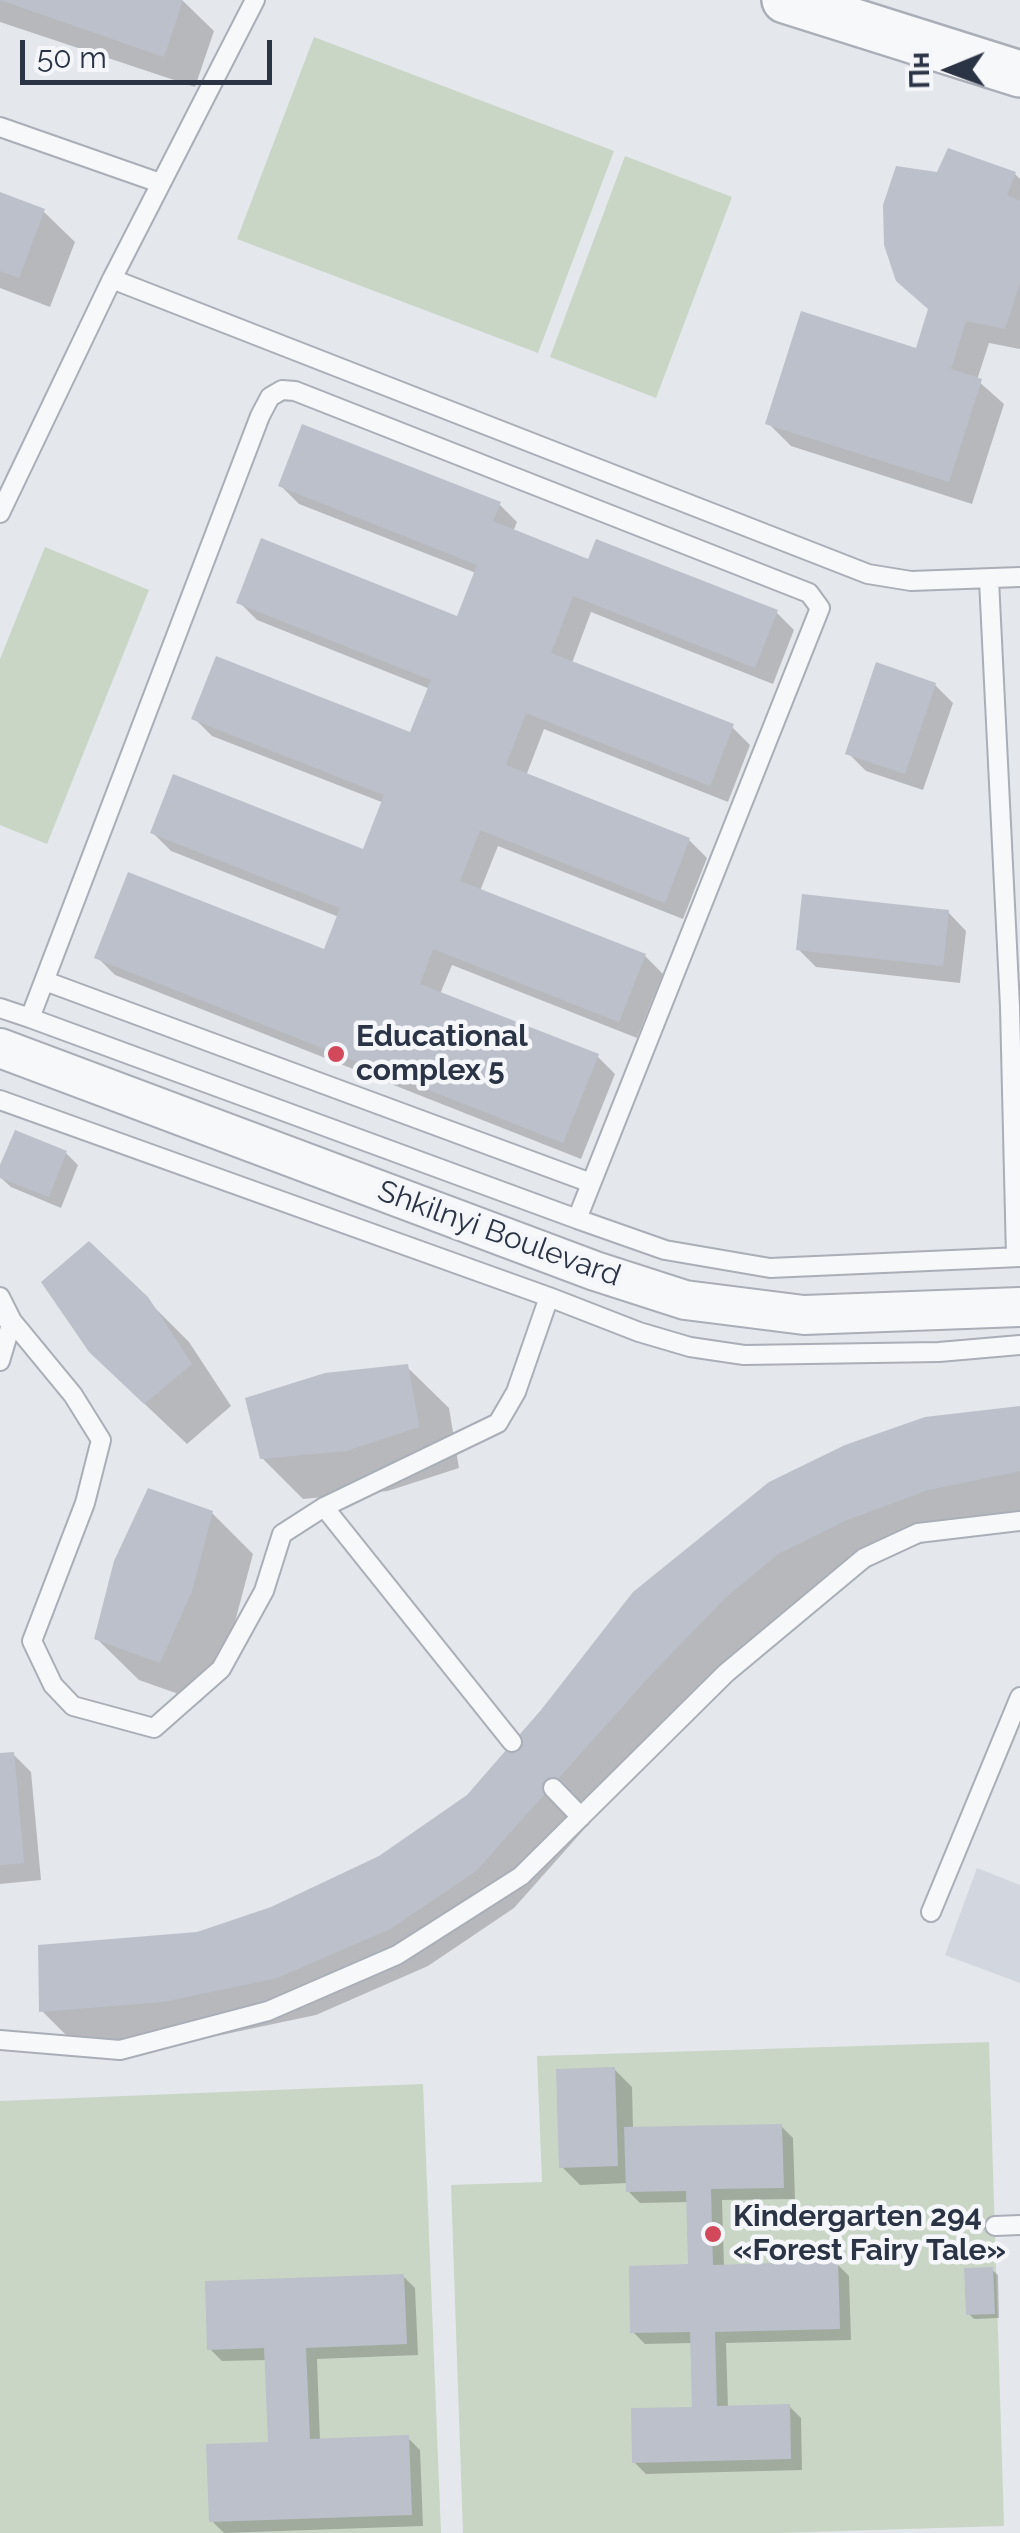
<!DOCTYPE html>
<meta charset="utf-8">
<style>
body{margin:0}
#map{position:relative;width:1020px;height:2533px;overflow:hidden;background:#e4e7ec;font-family:Raleway,sans-serif}
canvas{display:block}
.north{position:absolute;left:900px;top:20px;width:100px;height:100px;-webkit-text-stroke:8px #f4f6f9;paint-order:stroke;rotate:269deg;font-size:28px;font-weight:700;line-height:40px;text-align:center;color:#2b3445}
.north::after{content:'';display:block;margin:auto;width:35px;height:45px;background:#2b3445;clip-path:polygon(50% 0,100% 100%,50% 72%,0 100%)}
.scale{position:absolute;left:20px;top:40px;width:252px;height:45px;box-sizing:border-box;border:5px solid #2b3445;border-top:0;padding-left:12px;font-size:30px;line-height:35px;white-space:nowrap;color:#2b3445;-webkit-text-stroke:8px #f4f6f9;paint-order:stroke}
</style>
<div id="map">
<canvas width="1020" height="2533"></canvas>
<div class="north">Пн</div>
<div class="scale">50 m</div>
</div>
<script>
const ctx = document.querySelector('canvas').getContext('2d');
ctx.lineJoin = 'round';
function paint(path, color) { ctx.fillStyle = color; ctx.fill(path, 'evenodd'); }
const toPath = rows => new Path2D(rows.map(r => 'M' + r).join(''));
function trace(path, color, width, dash) { ctx.strokeStyle = color; ctx.lineWidth = width; ctx.lineCap = dash ? 'butt' : 'round'; ctx.setLineDash(dash || []); ctx.stroke(path); }
function label(font, color, halo, rows, align = 'center') {
  ctx.font = font + ' Raleway,sans-serif'; ctx.lineWidth = 9; ctx.setLineDash([]); ctx.textBaseline = 'middle'; ctx.strokeStyle = halo; ctx.fillStyle = color; for (const [text, x, y, turn = 0] of rows) {
    ctx.save(); ctx.translate(x, y); ctx.rotate((+turn || 0) * Math.PI / 180); ctx.textAlign = isNaN(turn) ? turn : align; if (halo) ctx.strokeText(text, 0, 0); ctx.fillText(text, 0, 0); ctx.restore();
  }
}
paint(toPath([
 [977,1868,1020,1885,1020,1983,945,1955]
]), '#d2d6de');
paint(toPath([
 [314,37,614,151,538,353,237,239],
 [625,156,732,197,656,398,550,357],
 [45,547,149,590,47,844,0,825,0,659],
 [989,2042,1004,2526,777,2533,463,2533,451,2185,542,2182,537,2056],
 [423,2084,441,2533,0,2533,0,2101]
]), '#c9d6c5');
paint(toPath([
 [0,0,182,0,214,31,195,87,0,22],
 [1015,174,1020,179,1020,349,989,343,977,380,1004,404,972,504,791,446,768,423,917,351,930,310,938,175],
 [0,194,43,211,75,242,50,307,0,288],
 [281,486,499,504,517,522,513,532,590,562,776,612,794,630,773,684,591,612,572,663,732,727,750,745,728,802,544,729,526,776,689,840,707,858,683,919,498,846,480,891,645,956,663,974,637,1038,452,965,440,994,597,1056,615,1074,581,1159,115,975,97,957,325,952,339,917,171,851,153,833,364,852,384,803,212,736,194,718,412,736,430,689,257,620,239,602,458,619,476,573,299,504],
 [935,685,953,703,923,790,866,771,848,753],
 [948,912,966,931,960,983,816,967,798,949],
 [16,1133,66,1153,78,1165,61,1208,11,1187,0,1177],
 [146,1299,189,1342,231,1406,187,1444,133,1393],
 [407,1367,449,1408,459,1468,388,1491,303,1499,262,1458],
 [1020,1408,1020,1515,967,1527,885,1557,816,1591,684,1717,514,1908,428,1966,316,2015,202,2039,80,2049,42,2011,198,1935,272,1909,381,1859,468,1797,543,1712,634,1594],
 [212,1513,253,1554,232,1633,201,1702,139,1680,97,1639],
 [13,1754,31,1772,41,1880,0,1884,0,1756],
 [614,2069,632,2087,633,2130,781,2126,793,2138,795,2199,722,2200,724,2267,837,2264,849,2276,851,2340,726,2343,728,2408,789,2406,801,2418,802,2470,646,2474,634,2462,695,2409,693,2343,645,2344,633,2332,690,2267,689,2202,640,2203,628,2191,628,2183,580,2185,562,2167],
 [992,2270,998,2275,999,2318,974,2319,969,2314],
 [403,2276,415,2288,418,2355,317,2359,320,2441,408,2438,420,2450,423,2526,224,2533,212,2521,270,2444,267,2360,222,2361,210,2349]
]), '#0003');
paint(toPath([
 [0,0,183,0,164,57],
 [948,148,1016,172,1007,195,1020,201,1020,283,1005,329,966,321,951,369,982,379,949,482,765,424,801,311,916,348,928,309,896,281,884,245,883,205,896,166,937,172],
 [0,192,45,209,19,278,0,271],
 [302,424,501,502,493,521,588,559,596,539,778,610,755,668,573,596,551,653,734,724,710,786,526,713,506,765,690,838,665,903,480,830,460,881,646,954,619,1022,433,949,420,984,599,1054,563,1143,94,958,128,872,324,949,340,908,150,833,173,774,363,849,384,795,191,719,216,656,410,732,431,680,236,603,261,538,457,616,477,565,278,486],
 [876,662,936,683,905,774,845,754],
 [802,894,949,910,943,966,796,950],
 [15,1130,67,1151,49,1197,0,1178,0,1165],
 [89,1241,148,1297,192,1364,144,1404,89,1352,41,1282],
 [408,1364,419,1427,346,1451,260,1459,245,1398,325,1373],
 [1020,1406,1020,1471,928,1490,847,1520,778,1554,724,1599,647,1679,476,1871,390,1929,277,1978,163,2002,39,2012,38,1945,197,1932,271,1907,379,1856,467,1795,541,1710,633,1592,769,1482,845,1445,925,1417],
 [148,1488,213,1511,192,1591,160,1663,94,1639,114,1561],
 [14,1752,24,1863,0,1865,0,1753],
 [615,2067,618,2166,559,2168,556,2069],
 [782,2124,784,2188,711,2189,713,2265,838,2261,840,2329,715,2332,717,2406,790,2404,791,2459,632,2463,631,2408,692,2407,690,2332,630,2333,629,2266,688,2264,686,2191,626,2192,624,2127],
 [993,2267,995,2314,966,2315,964,2268],
 [404,2274,407,2344,306,2348,310,2439,409,2435,412,2515,209,2522,206,2444,268,2442,264,2348,207,2350,205,2281]
]), '#bbc0ca');
const service = toPath([
 [0,127,160,183],
 [112,279,868,574,911,581,1020,577],
 [0,513,112,279,255,0],
 [989,580,1010,1007,1016,1257],
 [45,981,591,1183],
 [0,1008,30,1018,260,416,270,397,282,390,295,391,809,593,820,608,577,1219,665,1250,770,1268,1020,1257],
 [30,1018,577,1219],
 [0,1100,549,1297],
 [0,1297,12,1321,73,1395,101,1440,85,1503,32,1641,53,1685,73,1706,154,1728,221,1669,264,1591,282,1534,324,1507],
 [0,1361,12,1321,5,1318],
 [512,1742,324,1507,498,1423,516,1392,549,1297,639,1332,690,1347,744,1355,939,1352,1020,1345],
 [553,1788,581,1817],
 [931,1912,1020,1697],
 [0,2040,120,2050,268,2011,397,1955,521,1876,726,1673,864,1558,918,1533,1020,1521],
 [995,2226,1020,2225]
]);
const minor = toPath([
 [0,1048,595,1271,685,1300,804,1315,1020,1307]
]);
const tertiary = toPath([
 [785,0,1020,74]
]);
trace(service, '#a9aeb7', 22);
trace(minor, '#a9aeb7', 42);
trace(tertiary, '#a9aeb7', 50);
trace(service, '#f7f8fa', 18);
trace(minor, '#f7f8fa', 38);
trace(tertiary, '#f7f8fa', 45);
for (const [x, y, r, color] of [
 [336,1054,10,"#d1495b"],
 [713,2234,10,"#d1495b"]
]) { const dot = new Path2D(); dot.arc(x, y, r, 0, 2 * Math.PI); ctx.fillStyle = color; ctx.fill(dot); trace(dot, '#f4f6f9', 4); }
label('bold 30px', '#2b3445', '#f4f6f9', [
 ["Educational",356,1037],
 ["complex 5",356,1071],
 ["Kindergarten 294",733,2217],
 ["«Forest Fairy Tale»",733,2251]
], 'left');
label('30px', '#2b3445', '#f4f6f9', [
 ["Shkilnyi Boulevard",499,1234,20]
]);
</script>
